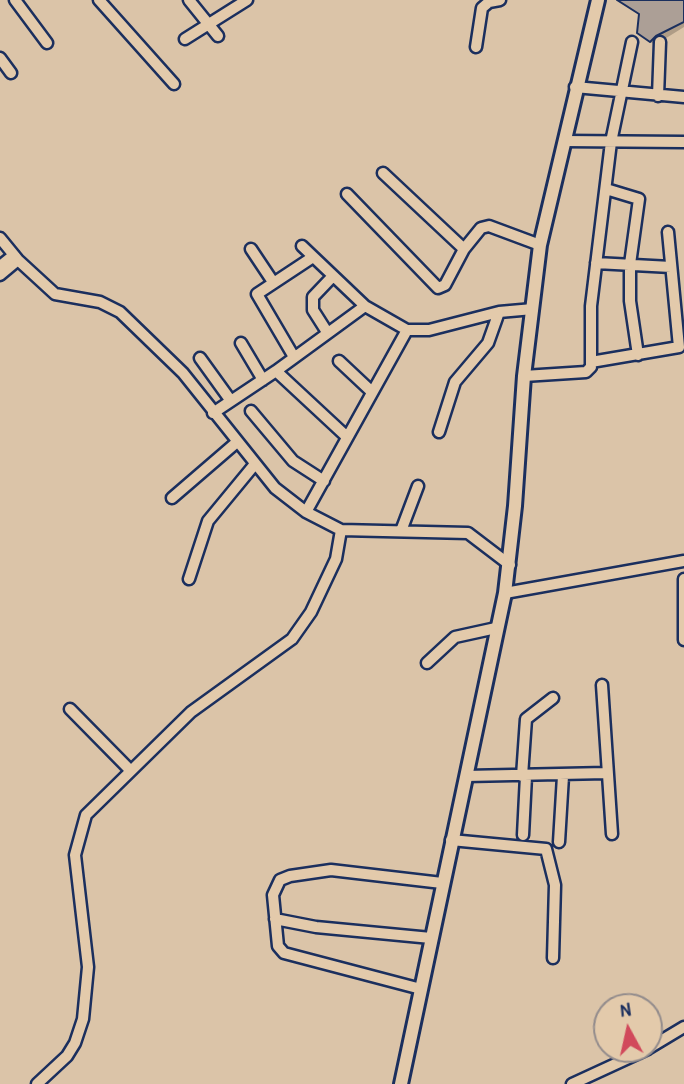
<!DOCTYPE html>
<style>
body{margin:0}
#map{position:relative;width:684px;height:1084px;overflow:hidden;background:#dbc4a8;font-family:"Patrick Hand",sans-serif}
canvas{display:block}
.north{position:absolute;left:593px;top:993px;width:70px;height:70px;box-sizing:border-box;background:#e3caab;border:2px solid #938c8c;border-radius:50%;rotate:352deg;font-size:19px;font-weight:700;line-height:28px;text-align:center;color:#1b2f5e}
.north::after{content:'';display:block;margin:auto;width:24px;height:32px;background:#d1495b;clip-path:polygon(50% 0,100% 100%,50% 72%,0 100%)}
</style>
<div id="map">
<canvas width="684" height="1084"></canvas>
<div class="north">N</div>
</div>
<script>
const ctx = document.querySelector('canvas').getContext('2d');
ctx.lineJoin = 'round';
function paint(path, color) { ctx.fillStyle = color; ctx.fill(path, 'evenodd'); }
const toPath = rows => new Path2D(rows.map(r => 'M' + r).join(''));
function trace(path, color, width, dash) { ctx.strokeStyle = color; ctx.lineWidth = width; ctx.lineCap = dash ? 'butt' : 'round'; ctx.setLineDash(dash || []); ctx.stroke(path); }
paint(toPath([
 [618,0,684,0,684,27,655,45,643,37,640,14]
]), '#0003');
const building = toPath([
 [617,0,684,0,684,22,656,36,650,42,637,33,639,14,617,0]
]);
paint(building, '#ac9f96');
trace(building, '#1b2f5e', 2);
const street = toPath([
 [15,0,47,43],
 [99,0,174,84],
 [189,0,218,36],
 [185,39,247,0],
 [476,47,482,8,489,2,500,0],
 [0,58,11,73],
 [575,87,684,97],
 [658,96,660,42],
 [564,141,684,142],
 [383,173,464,249],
 [606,189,639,199,630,264,630,301,638,355],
 [347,194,438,288,445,285,464,249,481,228,489,226,540,245],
 [0,238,18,260,55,294,100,302,120,312,183,373,275,488,306,512,341,530,468,533,510,565],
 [302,246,365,306,407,330],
 [251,249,273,282],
 [596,263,671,267],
 [0,266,14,255],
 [0,275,18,260],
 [327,332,313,310,313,297,333,276],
 [241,343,263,380],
 [294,357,257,294,313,257],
 [200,358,231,401],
 [339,361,372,392],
 [591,362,679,347,668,232],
 [276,371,347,437],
 [524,376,586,372,591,367,591,306,611,142,632,42],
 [251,411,293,461,324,481],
 [213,413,276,371,365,306],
 [439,432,455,382,488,343,499,312],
 [172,498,237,442],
 [306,512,407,330,429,330,499,312,533,309],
 [401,531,418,486],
 [189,579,208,521,255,464],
 [684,579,684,640],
 [505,593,684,561],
 [427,663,455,637,496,628],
 [602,685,612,834],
 [70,709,130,770],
 [466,776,606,773],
 [522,776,526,719,553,698],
 [523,835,526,776],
 [451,840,546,849,555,885,553,958],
 [559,842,563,776],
 [275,919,316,927,431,938],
 [421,989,284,953,278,946,273,895,280,880,290,876,331,870,442,883],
 [649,1048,684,1027],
 [37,1084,67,1056,75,1043,83,1019,88,967,75,855,86,815,191,712,292,639,311,612,336,559,341,530],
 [572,1084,648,1049]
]);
const secondary = toPath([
 [401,1084,505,593,515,506,524,376,540,245,598,0]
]);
trace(street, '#1b2f5e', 15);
trace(secondary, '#1b2f5e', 18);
trace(street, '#e3caab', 10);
trace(secondary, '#e3caab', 12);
</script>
